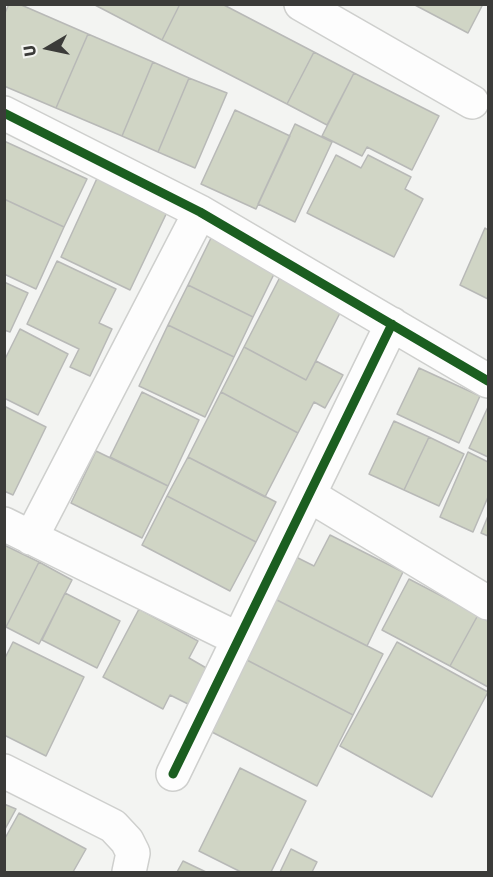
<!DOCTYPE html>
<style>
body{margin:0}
#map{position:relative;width:493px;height:877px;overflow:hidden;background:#f3f4f2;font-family:Jost,sans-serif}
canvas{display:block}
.frame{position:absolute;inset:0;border:6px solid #3b3b39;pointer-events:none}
.north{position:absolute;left:18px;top:18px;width:60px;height:60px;-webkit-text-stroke:4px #f4f5f1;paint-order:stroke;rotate:261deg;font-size:16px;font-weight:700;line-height:24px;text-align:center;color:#3b3b39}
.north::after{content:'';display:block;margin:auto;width:21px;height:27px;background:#3b3b39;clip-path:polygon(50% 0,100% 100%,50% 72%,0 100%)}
</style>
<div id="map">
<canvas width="493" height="877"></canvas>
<div class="frame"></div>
<div class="north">U</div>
</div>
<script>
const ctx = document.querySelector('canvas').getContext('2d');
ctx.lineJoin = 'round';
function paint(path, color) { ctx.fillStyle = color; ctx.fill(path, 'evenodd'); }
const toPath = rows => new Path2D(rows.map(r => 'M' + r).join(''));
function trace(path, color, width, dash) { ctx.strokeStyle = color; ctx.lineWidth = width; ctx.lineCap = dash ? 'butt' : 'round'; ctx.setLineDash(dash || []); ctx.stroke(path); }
const building = toPath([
 [9,4,19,4,88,34,56,108,4,86,4,15,9,4],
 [93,4,180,4,162,40,93,4],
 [180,4,222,4,314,52,287,104,162,40,180,4],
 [413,4,483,4,468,33,413,4],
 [88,34,153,62,122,136,56,108,88,34],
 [314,52,354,73,327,125,287,104,314,52],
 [153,62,189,78,158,152,122,136,153,62],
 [354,73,439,116,412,170,367,147,362,156,322,136,354,73],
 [189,78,227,93,195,168,158,152,189,78],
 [235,110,290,136,256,209,201,184,235,110],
 [295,124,332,142,295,222,258,204,295,124],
 [4,141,87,179,64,227,4,199,4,141],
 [336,155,361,168,368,155,411,177,405,189,423,199,394,257,307,213,336,155],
 [99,174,169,208,130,290,61,257,99,174],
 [4,199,64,227,36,289,4,274,4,199],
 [485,228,488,230,488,299,460,285,485,228],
 [212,236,277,268,253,317,188,285,212,236],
 [57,261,116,289,99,323,112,329,90,376,70,367,79,349,27,324,57,261],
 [280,277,342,309,306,380,244,347,280,277],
 [4,282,28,293,10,332,4,330,4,282],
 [188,285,253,317,234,357,168,325,188,285],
 [168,325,234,357,205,417,139,386,168,325],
 [20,329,68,354,38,415,4,398,4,361,20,329],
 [244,347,306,380,316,361,343,375,325,408,314,402,298,433,221,392,244,347],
 [419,368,480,396,459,443,397,414,419,368],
 [142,392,199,420,168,486,110,457,142,392],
 [221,392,298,433,265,497,188,457,221,392],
 [4,406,46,427,13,495,4,491,4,406],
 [488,407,488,457,469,448,488,407],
 [394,421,429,437,404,490,369,474,394,421],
 [429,437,464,454,439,506,404,490,429,437],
 [96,451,168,486,142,538,71,503,96,451],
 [468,452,488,462,488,497,473,532,440,517,468,452],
 [188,457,276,502,256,542,167,496,188,457],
 [167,496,256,542,230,591,142,545,167,496],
 [488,516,488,536,481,533,488,516],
 [330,535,403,572,367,646,273,598,294,556,314,566,330,535],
 [4,545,39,562,6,627,4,626,4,545],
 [39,562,72,580,39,644,6,627,39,562],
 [409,579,478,615,450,666,382,630,409,579],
 [65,593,120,621,97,668,42,640,65,593],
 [273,598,383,654,353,715,243,658,273,598],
 [139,609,198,641,189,658,208,669,190,705,170,695,163,709,103,677,139,609],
 [478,615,488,621,488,687,450,666,478,615],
 [13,642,84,677,46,756,4,735,4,660,13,642],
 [397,642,488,692,432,797,340,746,397,642],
 [243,658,353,715,317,786,208,730,243,658],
 [240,768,306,801,271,872,241,872,199,851,240,768],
 [4,804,16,809,4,831,4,804],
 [19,813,86,849,73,872,4,872,4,840,19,813],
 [291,849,317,862,312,872,280,872,291,849],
 [183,861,206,872,177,872,183,861]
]);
paint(building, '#d0d5c5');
trace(building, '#b8b9b7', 1.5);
const minor = toPath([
 [301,4,472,102],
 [4,113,200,212,488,381],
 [309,495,488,603],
 [4,524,238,639],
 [31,538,200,212],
 [4,771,113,826,127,841,133,853,129,872],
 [173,774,392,324]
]);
trace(minor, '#cecfcd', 36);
trace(minor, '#fdfdfd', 33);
trace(toPath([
 [4,113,200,212,488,381],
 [173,774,392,324]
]), '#1b5e20', 9);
</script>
